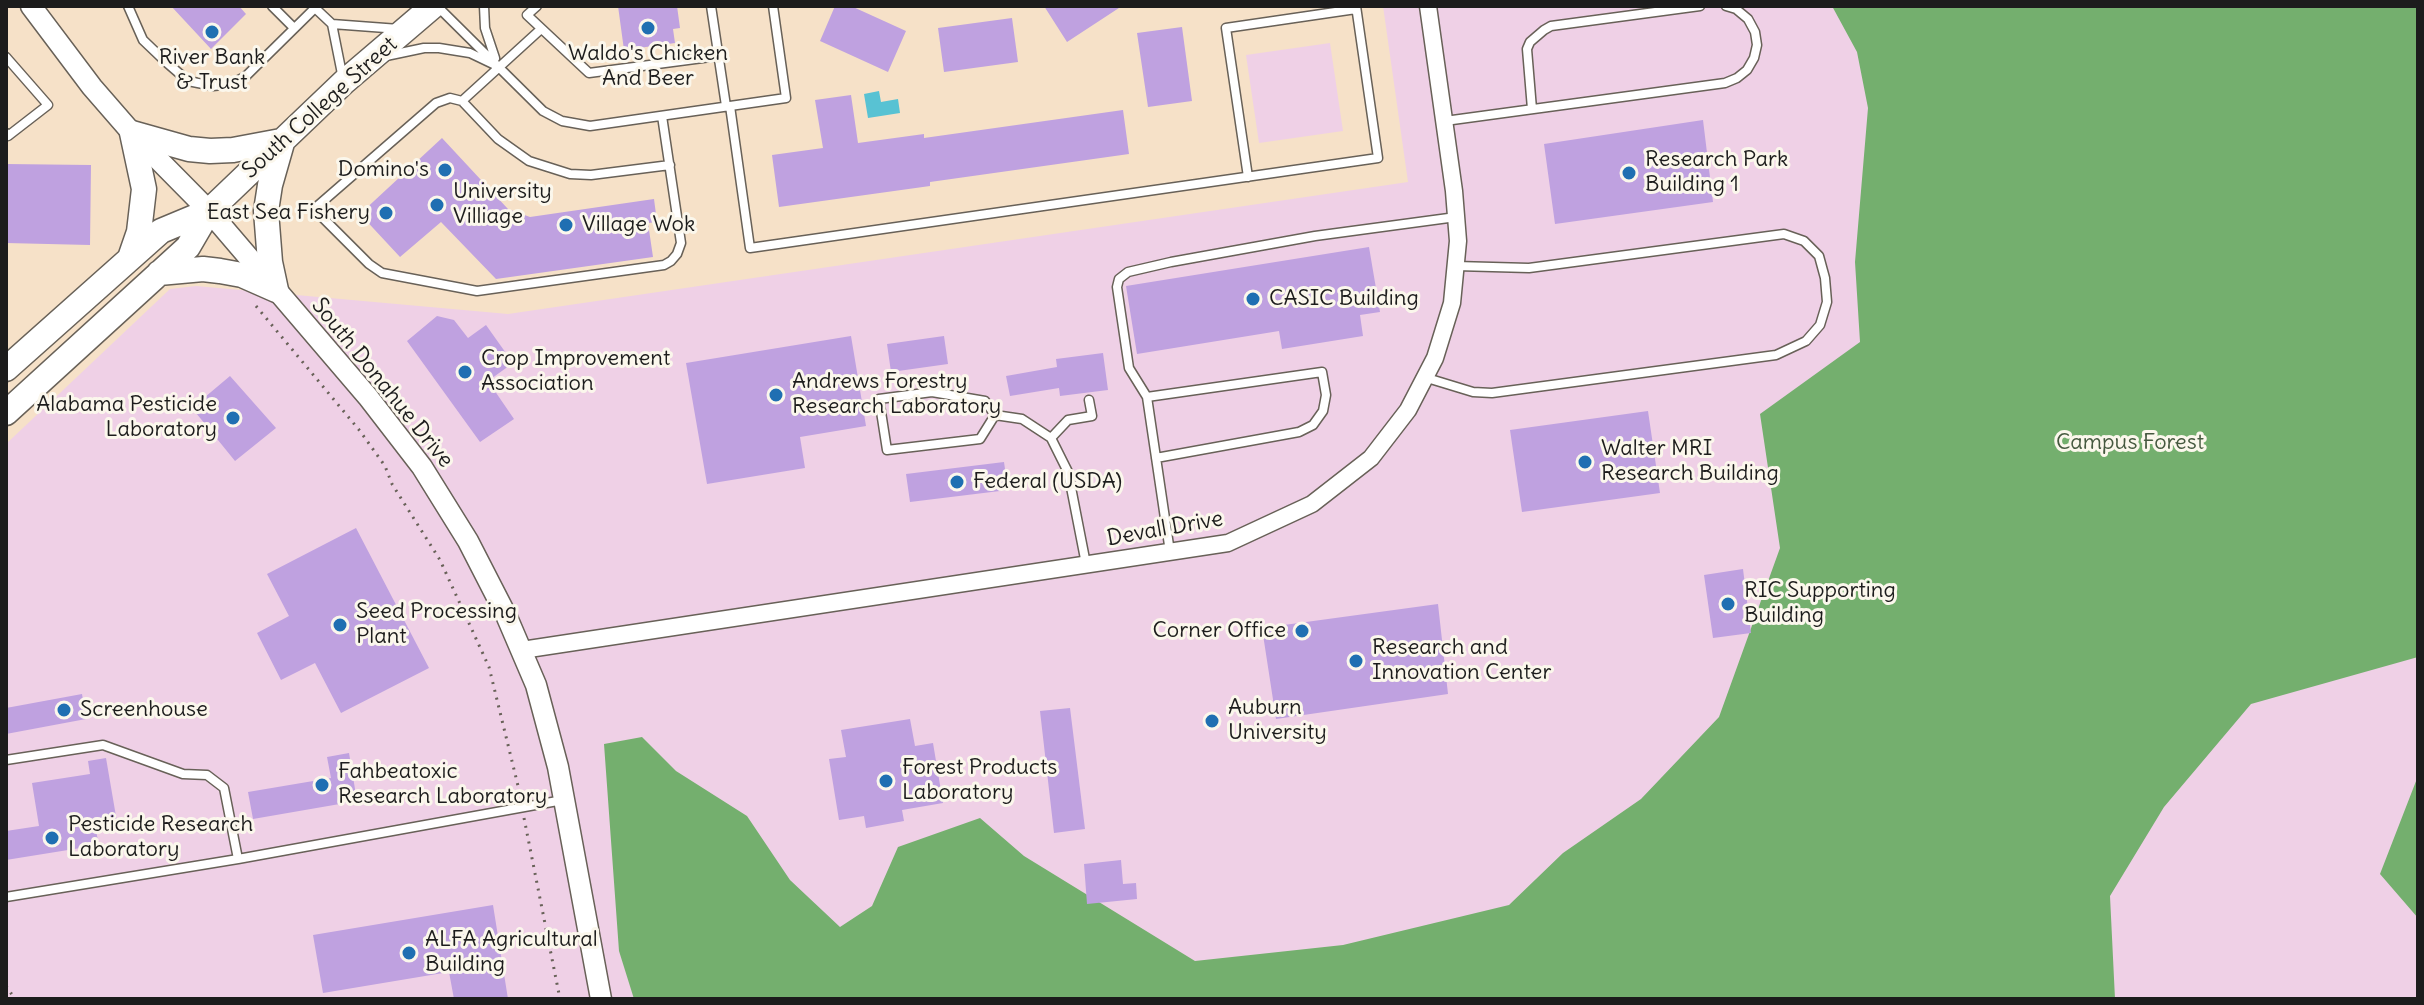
<!DOCTYPE html>
<style>
body{margin:0}
#map{position:relative;width:2424px;height:1005px;overflow:hidden;background:#f6e1c8;font-family:Delius,sans-serif}
canvas{display:block}
.frame{position:absolute;inset:0;border:8px solid #1c1c1c;pointer-events:none}
</style>
<div id="map">
<canvas width="2424" height="1005"></canvas>
<div class="frame"></div>
</div>
<script>
const ctx = document.querySelector('canvas').getContext('2d');
ctx.lineJoin = 'round';
function paint(path, color) { ctx.fillStyle = color; ctx.fill(path, 'evenodd'); }
const toPath = rows => new Path2D(rows.map(r => 'M' + r).join(''));
function trace(path, color, width, dash) { ctx.strokeStyle = color; ctx.lineWidth = width; ctx.lineCap = dash ? 'butt' : 'round'; ctx.setLineDash(dash || []); ctx.stroke(path); }
function label(font, color, halo, rows, align = 'center') {
  ctx.font = font + ' Delius,sans-serif'; ctx.lineWidth = 6; ctx.setLineDash([]); ctx.textBaseline = 'middle'; ctx.strokeStyle = halo; ctx.fillStyle = color; for (const [text, x, y, turn = 0] of rows) {
    ctx.save(); ctx.translate(x, y); ctx.rotate((+turn || 0) * Math.PI / 180); ctx.textAlign = isNaN(turn) ? turn : align; if (halo) ctx.strokeText(text, 0, 0); ctx.fillText(text, 0, 0); ctx.restore();
  }
}
paint(toPath([
 [1383,6,2418,6,2418,999,6,999,6,444,170,289,196,286,508,314,1408,182],
 [1330,43,1343,131,1259,143,1246,55]
]), '#efd0e6');
paint(toPath([
 [1832,6,2418,6,2418,657,2251,704,2164,807,2110,896,2115,999,634,999,619,951,604,744,642,737,676,771,747,816,790,880,840,927,872,906,898,847,980,818,1024,856,1195,961,1343,945,1509,905,1563,853,1641,799,1719,717,1780,548,1760,414,1860,342,1855,262,1868,108,1857,52],
 [2418,758,2418,918,2380,874,2418,776]
]), '#74af6e');
paint(toPath([
 [879,91,881,102,898,99,900,113,868,118,864,94]
]), '#58c2d3');
paint(toPath([
 [171,6,239,6,246,14,211,49],
 [618,6,677,6,680,28,673,29,675,43,624,50],
 [835,6,851,6,906,31,888,72,820,41],
 [1044,6,1122,6,1067,42],
 [1012,18,1018,62,944,72,938,28],
 [1182,27,1192,101,1148,107,1137,33],
 [851,95,858,143,924,134,924,138,1123,110,1129,154,930,182,930,186,779,207,772,155,823,148,815,100],
 [1703,120,1713,202,1555,224,1544,144],
 [442,138,508,209,530,217,654,199,657,222,648,223,653,257,496,279,441,222,400,257,360,214],
 [6,164,91,165,90,245,6,243],
 [1369,247,1380,312,1360,315,1363,336,1282,349,1279,331,1137,354,1126,286],
 [437,316,454,320,468,338,486,325,513,363,488,381,514,419,480,442,407,341],
 [851,336,866,426,800,437,805,468,707,484,686,363],
 [944,336,948,364,891,372,887,344],
 [1103,353,1108,390,1060,396,1059,388,1010,396,1006,376,1057,367,1056,359],
 [230,376,276,428,235,461,192,408],
 [1648,411,1660,493,1522,512,1510,430],
 [1004,462,1008,490,910,502,906,474],
 [356,528,429,668,341,713,315,663,281,680,257,633,289,616,267,574],
 [1743,569,1751,633,1713,638,1704,575],
 [1438,604,1448,694,1276,719,1262,628],
 [82,694,86,719,6,734,6,708],
 [1070,708,1085,829,1054,833,1040,711],
 [910,719,915,746,933,743,943,803,902,810,904,821,866,828,864,816,839,820,829,759,846,757,841,730],
 [349,753,357,801,253,819,248,792,331,778,327,757],
 [106,758,118,828,96,831,99,845,6,860,6,831,39,826,32,783,90,774,88,761],
 [1121,860,1123,884,1136,883,1137,899,1087,904,1084,864],
 [493,905,508,999,454,999,449,972,323,993,313,935]
]), '#bfa1e0');
const service = toPath([
 [128,6,143,40,166,62,188,81,213,86,231,84,246,76,315,8,332,24,343,79],
 [272,6,293,27],
 [437,6,543,111,562,121,590,126,786,98,773,6],
 [484,6,485,28,495,58],
 [537,6,527,15,589,73,718,56],
 [711,6,726,106],
 [332,24,399,29],
 [541,29,462,101,498,139,529,161,570,174,591,175,670,165],
 [386,56,424,48,439,48,470,53,493,64],
 [6,57,48,105,8,136,6,133],
 [462,101,450,98,436,103,314,209,369,264,382,273,477,291,664,265,671,261,677,254,681,243,662,116],
 [730,106,750,248,1378,158,1356,6],
 [1532,109,1527,49,1530,42,1544,30,1551,26,1700,6],
 [1445,121,1725,83,1737,78,1747,70,1754,58,1757,45,1755,32,1748,19,1736,9,1726,6],
 [1248,177,1226,28,1356,9],
 [1427,378,1473,392,1492,393,1776,355,1806,341,1820,325,1827,302,1825,278,1819,256,1804,241,1784,234,1529,268,1456,266],
 [1147,397,1322,372,1326,395,1323,411,1313,425,1299,432,1156,458],
 [995,415,980,439,887,450,879,399,932,392,985,401,995,415,1022,419,1051,438,1068,472,1086,564],
 [1051,438,1068,420,1092,416,1089,400],
 [1170,552,1147,397,1129,368,1117,287,1119,279,1128,272,1171,262,1315,236,1456,217],
 [6,760,103,745,183,774,207,775,224,788,238,859,6,897],
 [238,859,563,800]
]);
const minor = toPath([
 [522,650,1228,543,1312,504,1371,458,1408,410,1435,358,1452,303,1458,241,1454,191,1428,6]
]);
const tertiary = toPath([
 [31,6,92,87,132,133,209,211,368,397,422,467,468,541,506,615,536,685,558,767,601,999]
]);
const primary = toPath([
 [130,258,139,232,144,189,132,133,189,149,210,151,233,150,281,141],
 [159,273,203,269,220,271,242,275,276,290],
 [276,290,270,262,266,211,270,185,282,143],
 [6,369,161,231,209,211],
 [6,413,188,247,209,211,344,82,433,6]
]);
trace(service, '#686158', 11);
trace(minor, '#686158', 19);
trace(tertiary, '#686158', 23);
trace(primary, '#686158', 27);
trace(toPath([
 [256,306,360,431,385,466,392,484,440,560,489,667,520,794],
 [524,818,560,999],
 [6,986,15,999]
]), '#686158', 3, [2, 6]);
trace(service, '#fff', 8);
trace(minor, '#fff', 16);
trace(tertiary, '#fff', 20);
trace(primary, '#fff', 24);
for (const [x, y, r, color] of [
 [648,28,8,"#1f6fb2"],
 [212,32,8,"#1f6fb2"],
 [445,170,8,"#1f6fb2"],
 [1629,173,8,"#1f6fb2"],
 [437,205,8,"#1f6fb2"],
 [386,213,8,"#1f6fb2"],
 [566,225,8,"#1f6fb2"],
 [1253,299,8,"#1f6fb2"],
 [465,372,8,"#1f6fb2"],
 [776,395,8,"#1f6fb2"],
 [233,418,8,"#1f6fb2"],
 [1585,462,8,"#1f6fb2"],
 [957,482,8,"#1f6fb2"],
 [1728,604,8,"#1f6fb2"],
 [340,625,8,"#1f6fb2"],
 [1302,631,8,"#1f6fb2"],
 [1356,661,8,"#1f6fb2"],
 [64,710,8,"#1f6fb2"],
 [1212,721,8,"#1f6fb2"],
 [886,781,8,"#1f6fb2"],
 [322,785,8,"#1f6fb2"],
 [52,838,8,"#1f6fb2"],
 [409,953,8,"#1f6fb2"]
]) { const dot = new Path2D(); dot.arc(x, y, r, 0, 2 * Math.PI); ctx.fillStyle = color; ctx.fill(dot); trace(dot, '#fbf7ec', 3); }
label('22px', '#1c1c1c', '#fbf7ec', [
 ["Waldo's Chicken",648,54,"center"],
 ["And Beer",648,79,"center"],
 ["River Bank",212,58,"center"],
 ["& Trust",212,83,"center"],
 ["Research Park",1645,160],
 ["Building 1",1645,185],
 ["Domino's",429,170,"right"],
 ["University",453,192],
 ["Villiage",453,217],
 ["East Sea Fishery",370,213,"right"],
 ["Village Wok",582,225],
 ["CASIC Building",1269,299],
 ["Crop Improvement",481,359],
 ["Association",481,384],
 ["Andrews Forestry",792,382],
 ["Research Laboratory",792,407],
 ["Alabama Pesticide",217,405,"right"],
 ["Laboratory",217,430,"right"],
 ["Walter MRI",1601,449],
 ["Research Building",1601,474],
 ["Federal (USDA)",973,482],
 ["RIC Supporting",1744,591],
 ["Building",1744,616],
 ["Seed Processing",356,612],
 ["Plant",356,637],
 ["Corner Office",1286,631,"right"],
 ["Research and",1372,648],
 ["Innovation Center",1372,673],
 ["Auburn",1228,708],
 ["University",1228,733],
 ["Screenhouse",80,710],
 ["Forest Products",902,768],
 ["Laboratory",902,793],
 ["Fahbeatoxic",338,772],
 ["Research Laboratory",338,797],
 ["Pesticide Research",68,825],
 ["Laboratory",68,850],
 ["ALFA Agricultural",425,940],
 ["Building",425,965]
], 'left');
label('22px', '#1c1c1c', '#fbf7ec', [
 ["South College Street",320,108,-42],
 ["South Donahue Drive",382,383,51],
 ["Devall Drive",1165,529,-10]
]);
label('22px', '#45593f', '#fbf7ec', [
 ["Campus Forest",2130,443]
]);
</script>
